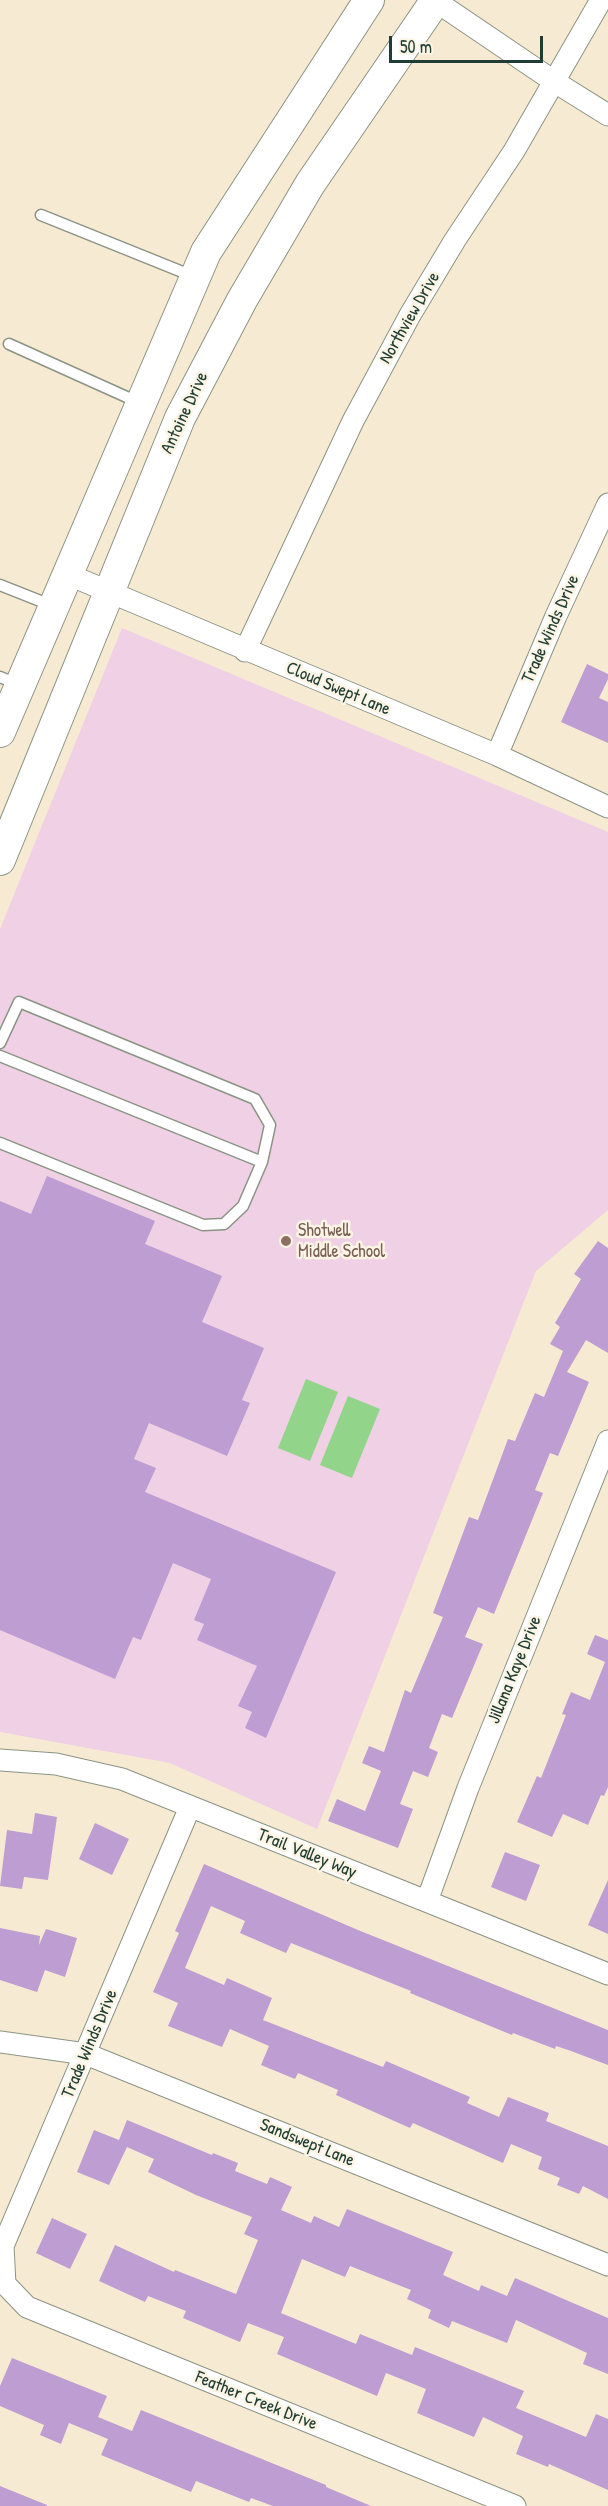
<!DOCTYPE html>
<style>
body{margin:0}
#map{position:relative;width:608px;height:2506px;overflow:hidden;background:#f7ead3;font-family:"Patrick Hand",sans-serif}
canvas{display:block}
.scale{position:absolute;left:389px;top:36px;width:154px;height:27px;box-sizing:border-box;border:3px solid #1f3d34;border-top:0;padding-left:8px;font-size:18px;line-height:21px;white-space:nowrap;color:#1f3d34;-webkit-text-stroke:4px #fcf5e5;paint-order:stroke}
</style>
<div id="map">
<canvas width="608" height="2506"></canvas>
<div class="scale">50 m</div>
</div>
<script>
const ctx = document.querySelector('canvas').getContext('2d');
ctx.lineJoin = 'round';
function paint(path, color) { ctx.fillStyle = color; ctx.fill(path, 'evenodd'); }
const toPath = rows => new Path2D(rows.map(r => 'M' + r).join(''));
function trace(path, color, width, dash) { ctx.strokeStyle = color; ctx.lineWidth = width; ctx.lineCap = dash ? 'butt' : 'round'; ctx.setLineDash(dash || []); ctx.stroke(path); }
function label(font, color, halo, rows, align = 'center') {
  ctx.font = font + ' "Patrick Hand",sans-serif'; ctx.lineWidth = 5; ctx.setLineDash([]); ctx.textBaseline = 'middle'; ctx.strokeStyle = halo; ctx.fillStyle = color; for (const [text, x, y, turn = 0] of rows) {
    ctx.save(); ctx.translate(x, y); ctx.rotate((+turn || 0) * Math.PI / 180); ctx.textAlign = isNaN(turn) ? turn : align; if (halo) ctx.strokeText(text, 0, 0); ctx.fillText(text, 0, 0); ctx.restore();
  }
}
paint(toPath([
 [122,628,608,832,608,1210,536,1271,317,1829,170,1763,0,1732,0,929]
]), '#efd0e5');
paint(toPath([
 [306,1379,338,1392,310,1461,278,1448],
 [348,1396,380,1409,352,1478,320,1465]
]), '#93d48b');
paint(toPath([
 [587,664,608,674,608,679,599,698,608,702,608,743,561,722],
 [47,1176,155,1221,145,1244,222,1276,202,1322,264,1348,242,1400,250,1403,227,1456,149,1423,134,1459,156,1468,145,1492,336,1572,266,1738,245,1728,252,1712,238,1706,257,1666,197,1640,204,1624,194,1620,211,1579,173,1563,141,1640,133,1637,115,1679,0,1630,0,1201,31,1214],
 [598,1241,608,1248,608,1353,586,1340,567,1372,589,1382,558,1456,550,1453,535,1490,543,1493,494,1614,478,1607,465,1637,483,1644,452,1718,442,1714,429,1748,438,1752,428,1777,413,1771,400,1804,413,1809,398,1848,328,1821,337,1799,365,1811,381,1771,362,1763,369,1746,384,1752,405,1690,411,1693,443,1617,433,1613,469,1517,478,1520,508,1439,515,1441,535,1393,544,1397,563,1351,550,1344,560,1327,555,1323,581,1279,574,1274],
 [595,1635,608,1640,608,1787,604,1796,601,1795,588,1825,563,1814,552,1837,517,1822,537,1776,541,1778,566,1715,562,1714,571,1692,590,1700,605,1662,587,1654],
 [35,1813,57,1817,48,1880,24,1877,22,1889,0,1886,7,1830,32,1834],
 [95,1823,129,1839,112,1875,79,1859],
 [505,1852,540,1865,526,1901,491,1887],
 [204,1864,358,1930,608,2030,608,2065,571,2051,556,2046,555,2049,513,2033,512,2035,410,1993,411,1991,291,1943,286,1953,240,1933,245,1921,211,1906,185,1968,224,1985,227,1978,272,1998,263,2020,383,2067,386,2061,470,2097,467,2103,499,2117,508,2097,549,2113,546,2121,608,2146,608,2199,583,2186,579,2194,557,2185,560,2178,538,2169,542,2157,511,2144,503,2163,413,2123,410,2128,336,2095,338,2090,298,2073,295,2079,261,2065,269,2046,230,2029,222,2047,168,2026,178,2003,153,1992,179,1933,175,1931],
 [608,1880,608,1934,588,1925],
 [0,1928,40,1936,39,1945,46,1929,77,1938,65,1977,45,1970,37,1992,0,1980],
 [127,2120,212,2155,213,2153,238,2163,235,2171,267,2184,270,2177,292,2187,281,2210,311,2223,314,2216,339,2227,347,2209,453,2252,443,2275,479,2291,481,2285,507,2296,515,2278,608,2318,608,2374,583,2364,587,2353,516,2320,507,2343,452,2321,449,2328,428,2318,431,2310,407,2299,411,2290,350,2266,345,2277,302,2259,281,2313,356,2344,360,2334,412,2355,415,2347,524,2391,516,2408,586,2437,596,2414,608,2419,608,2490,549,2464,548,2467,516,2454,523,2436,483,2417,474,2437,417,2413,426,2389,386,2373,377,2396,277,2354,284,2337,248,2323,240,2342,183,2318,186,2311,148,2296,145,2302,99,2281,115,2245,174,2272,175,2270,236,2294,258,2240,244,2234,252,2217,196,2195,148,2172,154,2159,127,2147,109,2185,77,2172,94,2130,119,2140],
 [52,2218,87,2234,70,2269,36,2253],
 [12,2358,107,2396,98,2417,132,2431,141,2410,326,2485,326,2487,371,2506,273,2506,251,2498,249,2502,196,2481,191,2492,101,2455,108,2439,69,2423,61,2444,40,2435,44,2425,0,2406,0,2386],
 [0,2486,47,2505,47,2506,0,2506]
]), '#be9dd3');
const lane = toPath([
 [41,215,195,277],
 [9,344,140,403],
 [0,585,53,606],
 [0,677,20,685],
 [0,1043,19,1002,255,1099,270,1125,262,1162,243,1206,224,1224,203,1225,0,1143],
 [0,1056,262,1162]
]);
const street = toPath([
 [434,0,555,82,608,115],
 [67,574,497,755,608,807],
 [245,651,353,421,410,315,455,240,514,151,601,0],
 [497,755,556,616,608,504],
 [0,1760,56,1764,122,1779,608,1974],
 [190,1807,3,2246,5,2284,27,2307,515,2506],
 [427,1901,468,1788,608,1441],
 [0,2042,86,2054,608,2265]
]);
const secondary = toPath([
 [0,732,206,252,369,0],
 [0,860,180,418,242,300,310,184,436,0]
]);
trace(lane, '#8b9484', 13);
trace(street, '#8b9484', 23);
trace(secondary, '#8b9484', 32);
trace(lane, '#fff', 10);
trace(street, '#fff', 21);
trace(secondary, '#fff', 30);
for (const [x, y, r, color] of [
 [286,1241,6,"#8d6e63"]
]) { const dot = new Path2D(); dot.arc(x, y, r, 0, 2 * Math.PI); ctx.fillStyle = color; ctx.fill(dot); trace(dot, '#fcf5e5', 2); }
label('18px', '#1f3d34', '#fcf5e5', [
 ["Northview Drive",410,318,-60],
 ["Antoine Drive",185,413,-65],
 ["Trade Winds Drive",551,629,-66],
 ["Cloud Swept Lane",338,689,23],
 ["Jillana Kaye Drive",515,1670,-68],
 ["Trail Valley Way",307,1854,22],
 ["Trade Winds Drive",90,2044,-67],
 ["Sandswept Lane",307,2143,22],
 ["Feather Creek Drive",256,2401,22]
]);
label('18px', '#785e54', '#fcf5e5', [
 ["Shotwell",298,1231],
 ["Middle School",298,1252]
], 'left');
</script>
